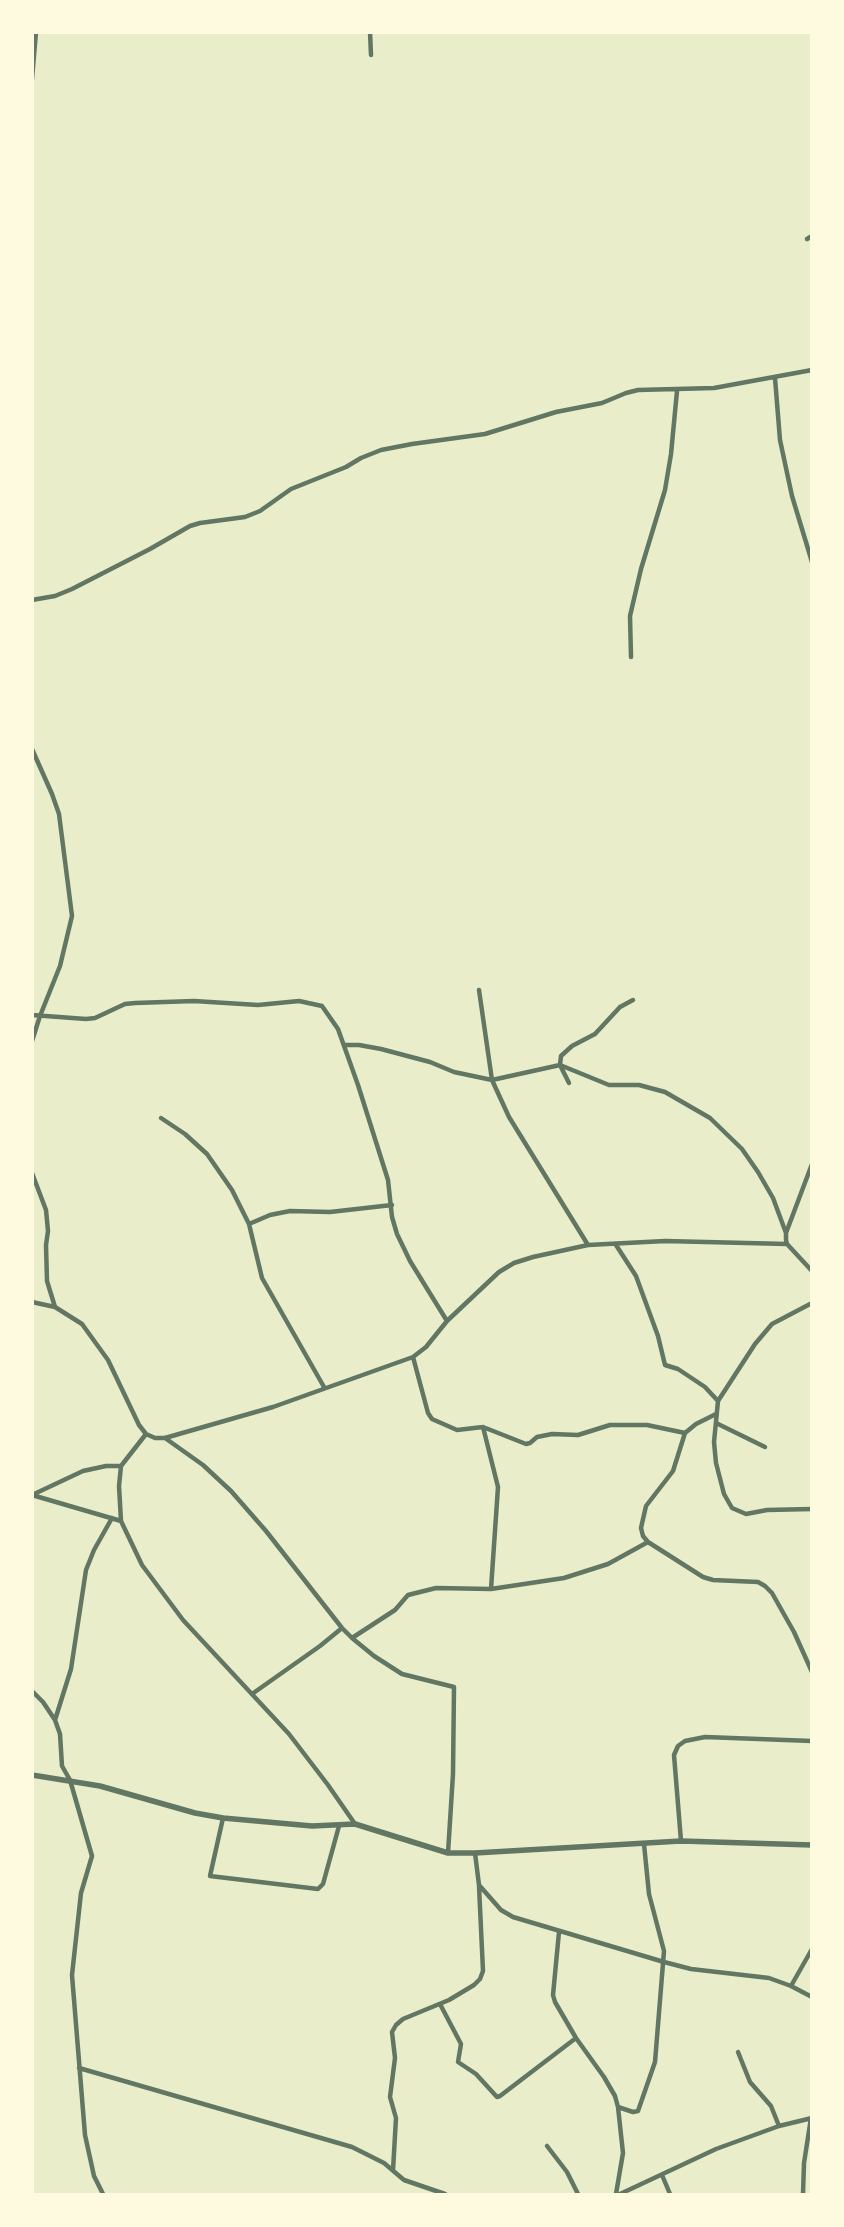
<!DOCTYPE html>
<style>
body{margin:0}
#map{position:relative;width:844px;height:2227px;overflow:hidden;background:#e9edc9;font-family:Mulish,sans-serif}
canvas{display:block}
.frame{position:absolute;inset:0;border:34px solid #fefae0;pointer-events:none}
</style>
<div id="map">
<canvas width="844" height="2227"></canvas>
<div class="frame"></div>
</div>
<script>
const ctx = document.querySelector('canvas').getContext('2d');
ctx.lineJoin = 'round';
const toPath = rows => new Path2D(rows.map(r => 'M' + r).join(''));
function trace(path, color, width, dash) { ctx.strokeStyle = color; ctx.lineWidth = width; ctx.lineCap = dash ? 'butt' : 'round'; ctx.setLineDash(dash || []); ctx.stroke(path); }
trace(toPath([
 [370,32,371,55],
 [32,79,36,32],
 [807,239,812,236],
 [775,378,780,440,792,496,812,562],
 [32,600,55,596,72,589,150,549,190,526,200,523,245,517,260,511,291,489,346,467,361,458,381,450,412,444,485,434,556,412,602,403,626,393,638,390,714,388,812,370],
 [631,657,630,616,641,569,665,490,671,454,677,391],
 [32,749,52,794,59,814,72,916,60,966,40,1016,32,1041],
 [479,990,492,1080,509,1117,588,1245],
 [32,1015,86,1019,95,1018,125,1004,135,1003,194,1001,258,1005,299,1001,322,1006,338,1029,358,1085,388,1180,392,1217,397,1234,410,1261,447,1321],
 [344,1045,359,1045,381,1049,430,1062,454,1072,492,1080,560,1065,609,1085,639,1085,665,1092,710,1118,742,1149,758,1172,773,1198,786,1233],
 [569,1083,560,1065,561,1056,572,1046,595,1034,620,1007,633,1000],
 [161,1118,185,1134,207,1154,232,1190,249,1224,262,1278,324,1387],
 [812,1164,786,1233,786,1240,787,1244,812,1271],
 [32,1173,46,1210,48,1231,46,1245,47,1281,55,1307],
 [249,1224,270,1215,290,1211,330,1212,392,1205],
 [616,1245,636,1276,658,1336,665,1365,678,1369,705,1387,718,1401],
 [32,1302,55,1307,82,1324,108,1360,139,1425,146,1434,155,1438,165,1438,273,1407,413,1357,426,1347,447,1321,499,1272,514,1263,533,1257,588,1245,665,1241,787,1244],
 [812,1303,772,1324,755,1344,718,1401,714,1442,716,1463,724,1494,732,1508,746,1514,767,1510,812,1509],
 [413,1357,428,1413,432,1419,457,1430,483,1427,526,1444,530,1443,537,1437,552,1434,578,1435,610,1425,647,1425,685,1433,696,1424,716,1414],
 [716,1423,765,1447],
 [483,1427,498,1487,491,1589],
 [146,1434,121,1466,119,1486,121,1521,142,1565,183,1620,289,1734,328,1785,355,1824],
 [165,1438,203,1465,231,1491,266,1531,342,1628,352,1638,374,1656,402,1674,454,1687,453,1774,448,1853],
 [32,1495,83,1471,106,1466,121,1466],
 [32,1495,121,1521],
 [648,1542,643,1536,641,1528,646,1506,673,1471,685,1433],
 [352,1638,395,1610,408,1595,436,1588,491,1589,564,1578,608,1564,648,1542,703,1577,713,1580,758,1582,765,1586,772,1593,794,1632,812,1672],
 [32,1691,43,1702,55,1720,60,1734,62,1766,70,1780,92,1856,81,1893,72,1975,85,2135,94,2176,103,2194],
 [252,1694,320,1646,342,1628],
 [55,1720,71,1669,86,1570,94,1550,112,1518],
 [223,1818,210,1876,318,1889,323,1884,339,1826],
 [681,1841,674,1755,678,1746,685,1741,705,1737,812,1741],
 [475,1853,479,1885,501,1910,513,1917,664,1962,691,1969,769,1978,791,1986,812,1997],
 [559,1932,553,1995,555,2002,576,2038,604,2077,615,2096,618,2107,623,2153,616,2194],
 [791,1986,812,1949],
 [440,2004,461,2044,458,2062,476,2074,497,2097,500,2096,576,2038],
 [738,2052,750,2082,771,2106,779,2126],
 [79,2068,352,2147,384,2163,404,2180,445,2194],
 [618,2107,633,2112,638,2111,655,2062,664,1951,649,1894,644,1844],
 [547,2146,567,2172,578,2194],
 [393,2170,396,2118,390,2097,395,2058,392,2032,396,2025,403,2019,449,2000,474,1985,480,1979,483,1971,479,1886],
 [662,2175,670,2194],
 [620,2194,716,2149,779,2126,812,2118],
 [803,2194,804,2163,811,2118]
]), '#617663', 4.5);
trace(toPath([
 [32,1775,100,1786,195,1813,223,1818,312,1826,355,1824,448,1853,475,1853,681,1841,812,1845]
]), '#617663', 5.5);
</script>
